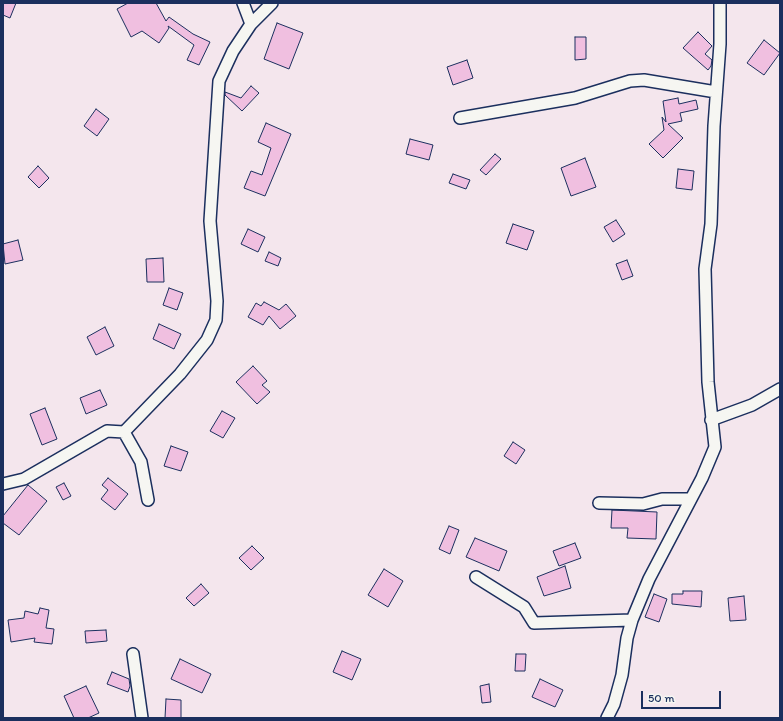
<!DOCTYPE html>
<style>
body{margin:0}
#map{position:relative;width:783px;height:721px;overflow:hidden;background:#f4e6ed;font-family:Itim,sans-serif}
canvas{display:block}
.frame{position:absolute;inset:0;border:4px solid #1b2f5e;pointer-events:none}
.scale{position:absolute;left:641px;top:691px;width:80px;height:18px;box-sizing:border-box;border:2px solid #1b2f5e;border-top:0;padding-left:5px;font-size:12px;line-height:14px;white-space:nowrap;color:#1b2f5e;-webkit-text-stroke:3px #f6f6f2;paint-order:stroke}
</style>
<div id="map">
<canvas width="783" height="721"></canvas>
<div class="frame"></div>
<div class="scale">50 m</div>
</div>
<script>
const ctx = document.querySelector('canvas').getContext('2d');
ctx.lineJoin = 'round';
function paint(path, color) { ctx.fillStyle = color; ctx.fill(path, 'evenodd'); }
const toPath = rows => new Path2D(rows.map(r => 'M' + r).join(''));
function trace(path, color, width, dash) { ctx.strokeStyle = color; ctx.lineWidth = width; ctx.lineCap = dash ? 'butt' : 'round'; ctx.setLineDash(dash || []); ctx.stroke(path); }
const building = toPath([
 [3,3,16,3,10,18,3,15,3,3],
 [128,3,156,3,166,21,169,17,193,34,210,42,199,65,187,60,194,45,168,26,169,28,159,43,142,31,131,37,117,9,128,3],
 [277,23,303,33,289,69,264,59,277,23],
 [698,32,712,46,705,54,712,60,711,66,708,70,683,48,698,32],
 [575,37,586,37,586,59,575,60,575,37],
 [764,40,780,53,764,75,747,63,764,40],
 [467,60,473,78,453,85,447,67,467,60],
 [251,86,259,93,242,111,225,95,225,92,241,98,251,86],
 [678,98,679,104,696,100,698,109,680,113,682,121,668,124,683,138,663,158,649,144,664,130,662,117,666,122,663,101,678,98],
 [96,109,109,119,97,136,84,126,96,109],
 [266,123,291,134,265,196,244,188,251,171,262,175,271,148,258,142,266,123],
 [410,139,433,145,429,160,406,154,410,139],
 [495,154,501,159,486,175,480,170,495,154],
 [585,158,596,187,571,196,561,168,585,158],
 [38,166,49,178,39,188,28,177,38,166],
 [678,169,694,171,692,190,676,188,678,169],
 [453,174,470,180,466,189,449,183,453,174],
 [616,220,625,234,613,242,604,227,616,220],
 [513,224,534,231,527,250,506,243,513,224],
 [248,229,265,237,258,252,241,244,248,229],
 [18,240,23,260,5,264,3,244,18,240],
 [269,252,281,258,278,266,265,261,269,252],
 [163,258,164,282,147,282,146,259,163,258],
 [627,260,633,276,622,280,616,264,627,260],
 [169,288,183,293,177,310,163,305,169,288],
 [264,302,279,310,286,304,296,316,280,329,269,316,263,325,248,317,256,303,261,306,264,302],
 [159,324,181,334,174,349,153,339,159,324],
 [105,327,114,346,96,355,87,337,105,327],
 [253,366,267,381,262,385,270,392,257,404,236,382,253,366],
 [100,390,107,405,86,414,80,398,100,390],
 [45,408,57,439,42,445,30,414,45,408],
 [222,411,235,418,223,438,210,431,222,411],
 [513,442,525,450,516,464,504,456,513,442],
 [171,446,188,452,181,471,164,466,171,446],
 [108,478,128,494,115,510,101,499,108,490,102,485,108,478],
 [64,483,71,496,63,500,56,487,64,483],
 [28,485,47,501,19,535,3,523,3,516,28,485],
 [612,510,657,512,656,539,627,538,628,528,611,528,612,510],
 [449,526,459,530,450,554,439,549,449,526],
 [475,538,507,551,499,571,466,557,475,538],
 [575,543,581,558,559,566,553,551,575,543],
 [252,546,264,558,251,570,239,558,252,546],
 [565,566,571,588,544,596,537,577,565,566],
 [384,569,403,581,388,607,368,595,384,569],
 [201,584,209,593,194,606,186,598,201,584],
 [683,591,702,591,701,607,672,604,672,594,683,594,683,591],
 [654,594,667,599,659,622,645,617,654,594],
 [744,596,746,620,730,621,728,598,744,596],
 [40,608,49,610,46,628,54,629,52,644,34,642,35,638,11,642,8,620,24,618,25,611,38,614,40,608],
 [106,630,107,641,86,643,85,631,106,630],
 [342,651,361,659,352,680,333,672,342,651],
 [516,654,526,654,525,671,515,671,516,654],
 [180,659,211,674,202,693,171,679,180,659],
 [112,672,129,679,130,686,128,692,107,684,112,672],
 [540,679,563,690,555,707,532,697,540,679],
 [489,684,491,702,482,703,480,686,489,684],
 [86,686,99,713,88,718,74,718,64,696,86,686],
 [166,699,181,700,181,718,165,718,166,699]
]);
paint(building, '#f0bfe0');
trace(building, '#1b2f5e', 1);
const street = toPath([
 [243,3,251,24],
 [460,118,575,98,630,81,644,80,716,92],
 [711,420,752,405,780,389],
 [124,432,141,462,148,500],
 [3,484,24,479,107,431,124,432,180,374,207,340,216,320,217,301,210,221,219,81,233,51,251,24,272,3],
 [599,503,643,504,662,499,690,499],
 [476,577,524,607,534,623,632,620],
 [133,654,142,718],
 [607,718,614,704,622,675,627,638,632,620,649,579,702,478,715,447,708,382,705,269,711,224,714,126,720,44,720,3]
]);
trace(street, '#1b2f5e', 14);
trace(street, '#f6f6f2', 11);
</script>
